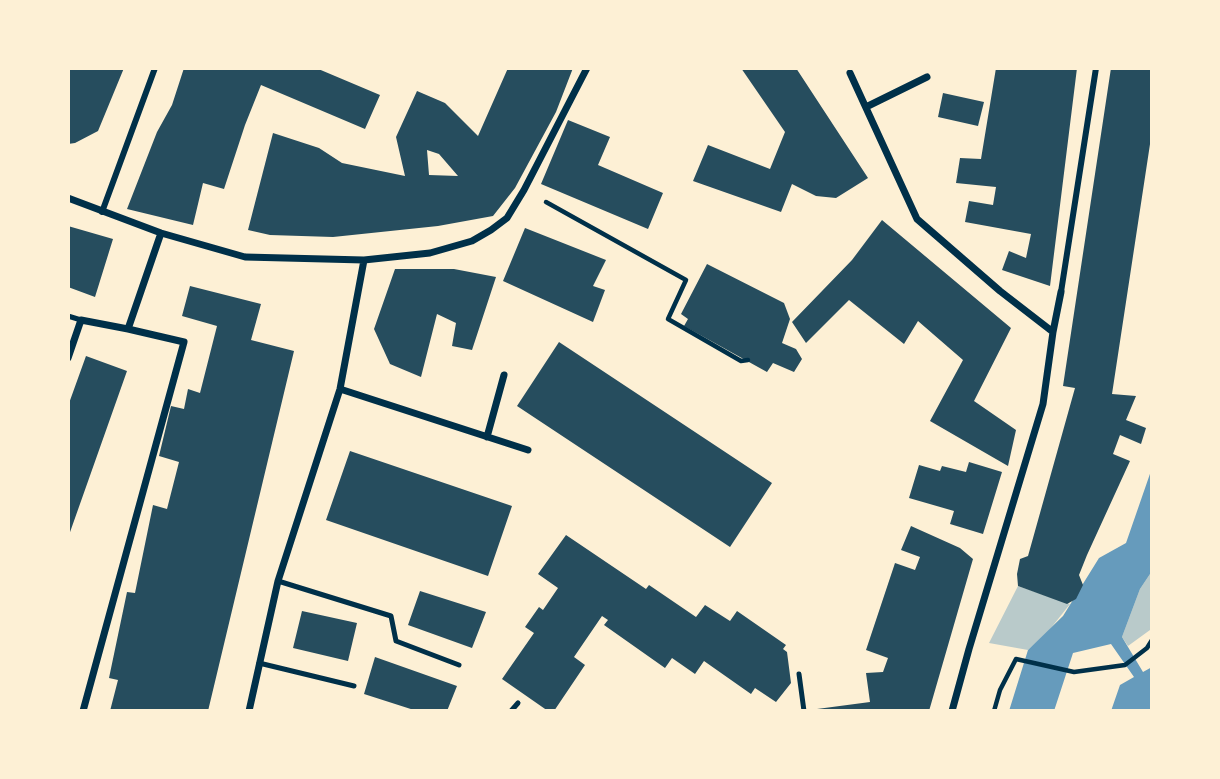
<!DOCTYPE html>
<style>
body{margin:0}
#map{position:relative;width:1220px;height:779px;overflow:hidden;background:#fdf0d5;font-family:Poppins,sans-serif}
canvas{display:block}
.frame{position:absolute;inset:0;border:70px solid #fdf0d5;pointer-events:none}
</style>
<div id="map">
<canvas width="1220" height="779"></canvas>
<div class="frame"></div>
</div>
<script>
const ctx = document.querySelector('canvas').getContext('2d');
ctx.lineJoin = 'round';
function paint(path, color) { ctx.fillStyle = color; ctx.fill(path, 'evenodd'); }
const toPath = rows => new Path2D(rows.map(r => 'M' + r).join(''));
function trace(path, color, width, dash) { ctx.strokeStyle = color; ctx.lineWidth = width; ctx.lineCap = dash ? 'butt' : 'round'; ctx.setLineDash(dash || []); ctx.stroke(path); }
paint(toPath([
 [1152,571,1152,626,1150,630,1128,646,1122,637,1140,589],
 [1018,586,1070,604,1047,633,1028,650,989,643]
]), '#b9caca');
paint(toPath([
 [1152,468,1152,571,1140,589,1122,637,1143,672,1152,667,1152,711,1111,711,1120,685,1134,677,1111,644,1073,653,1054,711,1009,711,1028,650,1063,616,1099,558,1126,543]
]), '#669bbc');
paint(toPath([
 [68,68,124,68,98,131,75,143,68,144],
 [184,68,316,68,380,95,365,129,261,85,245,125,224,189,203,183,193,225,127,209,157,132,172,105],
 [508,68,573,68,556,112,515,188,493,216,438,226,333,237,270,235,248,230,273,133,319,148,342,163,405,176,396,137,417,91,445,103,478,136],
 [427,150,439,154,458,176,429,175],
 [741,68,796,68,868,178,836,198,816,196,792,184,781,212,693,181,708,145,770,169,785,132],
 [996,68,1077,68,1050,286,1002,270,1009,251,1026,258,1031,234,965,222,969,201,993,205,996,187,956,183,960,158,981,159],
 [1111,68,1152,68,1152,131,1112,394,1136,396,1126,420,1146,428,1141,444,1120,435,1113,454,1130,461,1087,555,1079,575,1083,585,1076,599,1067,604,1018,586,1017,574,1020,559,1028,556,1075,388,1063,386],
 [943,93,984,102,978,126,938,117],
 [568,120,610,137,598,165,663,193,648,229,541,184],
 [882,220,1011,328,974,401,1016,430,1008,466,930,421,963,360,918,321,904,344,849,300,806,343,792,322,852,260],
 [68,226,113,239,95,297,68,287],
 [525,228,606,260,593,286,605,290,593,322,503,281],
 [707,264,784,303,790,319,782,343,796,349,802,359,794,372,773,363,767,372,684,326,688,319,681,314],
 [395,269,454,269,496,277,472,350,452,346,456,323,437,314,421,377,390,364,374,329],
 [190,286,261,304,251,340,294,351,208,711,110,711,118,680,109,678,127,592,135,593,153,505,167,509,179,462,159,456,171,406,184,409,188,389,200,393,217,326,182,316],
 [559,342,772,483,730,547,517,406],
 [86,356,127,371,69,535,68,406],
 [350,451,512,506,488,576,326,520],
 [969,462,1002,472,983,534,950,524,954,511,909,498,919,465,940,471,942,466,966,472],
 [911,526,960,548,973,559,929,711,818,711,817,709,870,702,866,673,883,672,888,658,866,650,895,563,915,570,920,557,901,550],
 [566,535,646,589,649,585,696,617,705,605,730,621,737,611,786,645,783,649,787,652,791,683,776,702,755,688,751,694,704,661,695,674,672,658,665,668,604,625,608,620,602,616,574,657,585,665,554,711,548,711,502,679,534,633,525,627,539,607,543,610,558,588,538,574],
 [420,591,486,612,472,648,408,625],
 [302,611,357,623,348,661,293,648],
 [375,657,457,686,447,711,417,711,364,694]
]), '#264d5e');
trace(toPath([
 [546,202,686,280,668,319,741,361,748,360],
 [994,711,1000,690,1016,659,1074,672,1125,665,1147,648,1152,640]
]), '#003049', 4.5);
trace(toPath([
 [68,316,81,320],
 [278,581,391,616,396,641,459,665],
 [259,663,354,686],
 [799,674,804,711],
 [511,711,518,703]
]), '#003049', 5);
trace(toPath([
 [102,212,155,68],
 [1061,292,1096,68]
]), '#003049', 6);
trace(toPath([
 [850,73,917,219,1000,291,1053,332,1043,404,969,649,952,711],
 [866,107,927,77],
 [68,198,161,233,245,257,364,260,430,253,472,241,491,230,507,218,524,190,587,68],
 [1053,332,1061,292],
 [68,358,81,320,128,329,161,233],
 [340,389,528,450],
 [487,437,504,375],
 [83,711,184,342,128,329],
 [249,711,278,581,340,389,364,260]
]), '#003049', 7);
</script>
